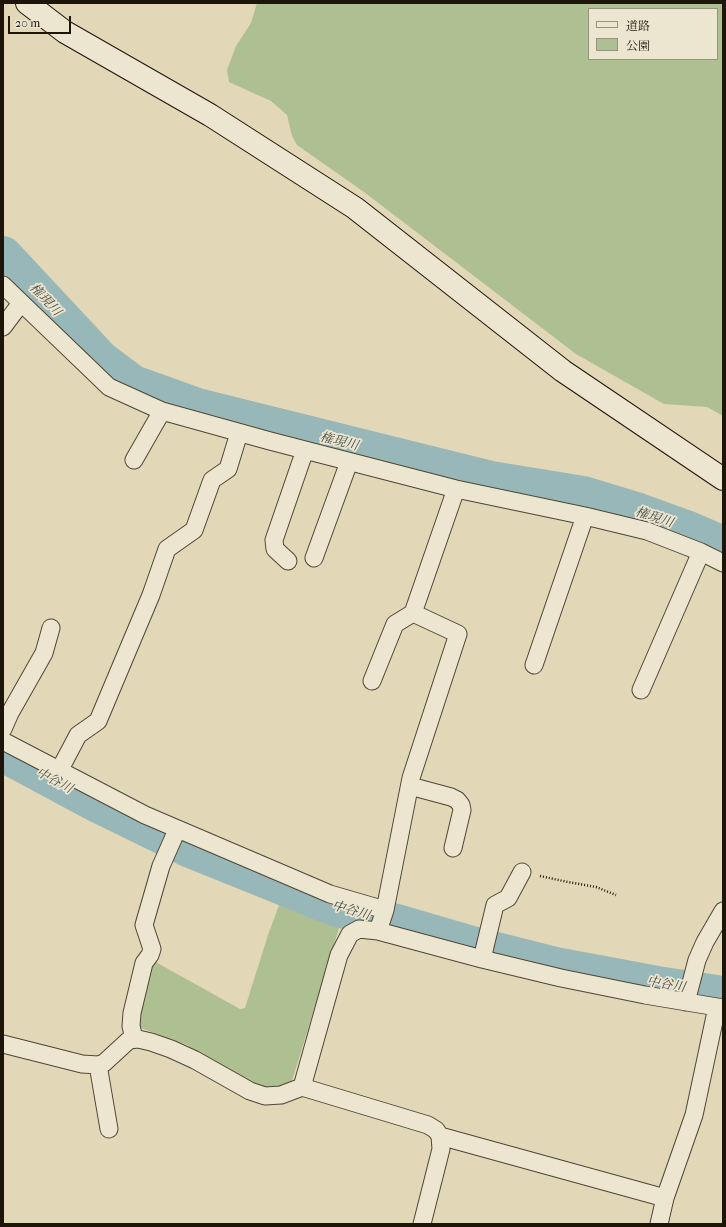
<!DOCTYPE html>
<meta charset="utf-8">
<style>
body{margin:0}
#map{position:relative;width:726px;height:1227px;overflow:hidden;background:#e2d7b7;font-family:"IM FELL French Canon","Noto Serif JP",serif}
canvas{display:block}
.frame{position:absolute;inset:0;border:4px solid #1e150a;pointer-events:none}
.legend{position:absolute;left:588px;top:8px;width:130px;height:52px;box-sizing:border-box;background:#ece5d0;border:1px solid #9a9281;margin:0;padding:5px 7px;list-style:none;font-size:12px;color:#1e150a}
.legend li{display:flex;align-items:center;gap:8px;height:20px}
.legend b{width:20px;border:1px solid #9a9281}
.scale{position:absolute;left:8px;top:16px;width:63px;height:18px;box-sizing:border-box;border:2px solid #1e150a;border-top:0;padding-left:5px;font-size:12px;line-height:14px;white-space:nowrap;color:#1e150a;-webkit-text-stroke:3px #ece5d0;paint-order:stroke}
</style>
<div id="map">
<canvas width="726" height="1227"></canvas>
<div class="frame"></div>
<ul class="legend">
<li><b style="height:5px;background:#ece5d0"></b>道路</li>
<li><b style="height:11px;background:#aebf92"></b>公園</li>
</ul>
<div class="scale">20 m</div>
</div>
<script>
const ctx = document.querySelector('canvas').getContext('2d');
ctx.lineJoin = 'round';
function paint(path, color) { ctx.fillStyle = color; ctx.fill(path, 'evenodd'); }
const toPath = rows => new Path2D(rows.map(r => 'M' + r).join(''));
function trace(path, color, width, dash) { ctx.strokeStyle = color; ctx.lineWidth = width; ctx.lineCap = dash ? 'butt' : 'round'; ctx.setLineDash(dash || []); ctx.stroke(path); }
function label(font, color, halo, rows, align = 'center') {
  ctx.font = font + ' "IM FELL French Canon","Noto Serif JP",serif'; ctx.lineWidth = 3.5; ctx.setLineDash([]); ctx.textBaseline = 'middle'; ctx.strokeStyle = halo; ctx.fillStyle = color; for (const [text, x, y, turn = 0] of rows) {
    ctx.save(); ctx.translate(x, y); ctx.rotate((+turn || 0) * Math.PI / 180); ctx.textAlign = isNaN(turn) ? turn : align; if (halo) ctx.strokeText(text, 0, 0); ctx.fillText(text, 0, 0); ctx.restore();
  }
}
paint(toPath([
 [257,3,723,3,723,416,707,407,664,404,576,354,364,192,297,145,292,136,287,115,271,101,229,82,227,70,236,46,251,23],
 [589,9,717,9,717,59,589,59],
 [282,897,340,925,291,1084,278,1089,250,1086,187,1045,138,1027,148,966,152,960,240,1009,245,1008,268,935]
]), '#aebf92');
trace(toPath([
 [3,255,101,360,133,384,197,407,406,459,491,480,583,495,639,512,686,529,723,545],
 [3,753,96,803,190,849,334,907,400,924,472,945,555,966,657,985,723,995]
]), '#98b7b8', 38);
const street = toPath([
 [3,285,109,387,162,411,270,441,456,489,585,516,647,531,701,552,723,563],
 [3,327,21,303],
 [134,460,162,411],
 [314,558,349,462],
 [288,561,275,549,274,540,305,450],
 [534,665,585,516],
 [372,681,395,624,413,613],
 [641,690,701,552],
 [3,729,10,713,44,653,51,628],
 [3,741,145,815,330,894,385,910],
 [59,771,78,735,98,721,151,595,167,549,194,530,212,480,228,469,239,433],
 [410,786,451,797,457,800,461,805,462,810,453,848],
 [378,931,385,910,411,778,458,634,413,613,456,489],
 [482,959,495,905,508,898,522,872],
 [686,1002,697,960,705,942,723,911],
 [134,1039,131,1026,132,1013,144,963,150,955,152,949,144,925,161,866,177,830],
 [3,1044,82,1064,98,1065,104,1063,129,1040,138,1039,151,1042,171,1049,195,1060,250,1091,265,1096,281,1095,302,1087],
 [98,1065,109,1129],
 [440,1136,665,1198],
 [422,1224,441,1149,440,1136,436,1130,428,1125,302,1087,339,955,350,934,359,929,378,931,482,959,561,978,645,995,723,1008],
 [659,1224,665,1198,694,1115,717,1007]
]);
const secondary = toPath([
 [27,3,65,32,210,115,355,208,563,371,723,479]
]);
trace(street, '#4f4635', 19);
trace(secondary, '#1e150a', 24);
trace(toPath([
 [540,876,568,882,596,887,616,895]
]), '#1e150a', 2.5, [1, 2]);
trace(street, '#ece5d0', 17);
trace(secondary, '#ece5d0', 22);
label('italic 13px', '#494e47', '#ece5d0', [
 ["権現川",45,300,47],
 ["権現川",339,442,14],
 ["権現川",654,518,18],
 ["中谷川",54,781,28],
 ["中谷川",351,911,16],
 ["中谷川",666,985,10]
]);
</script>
